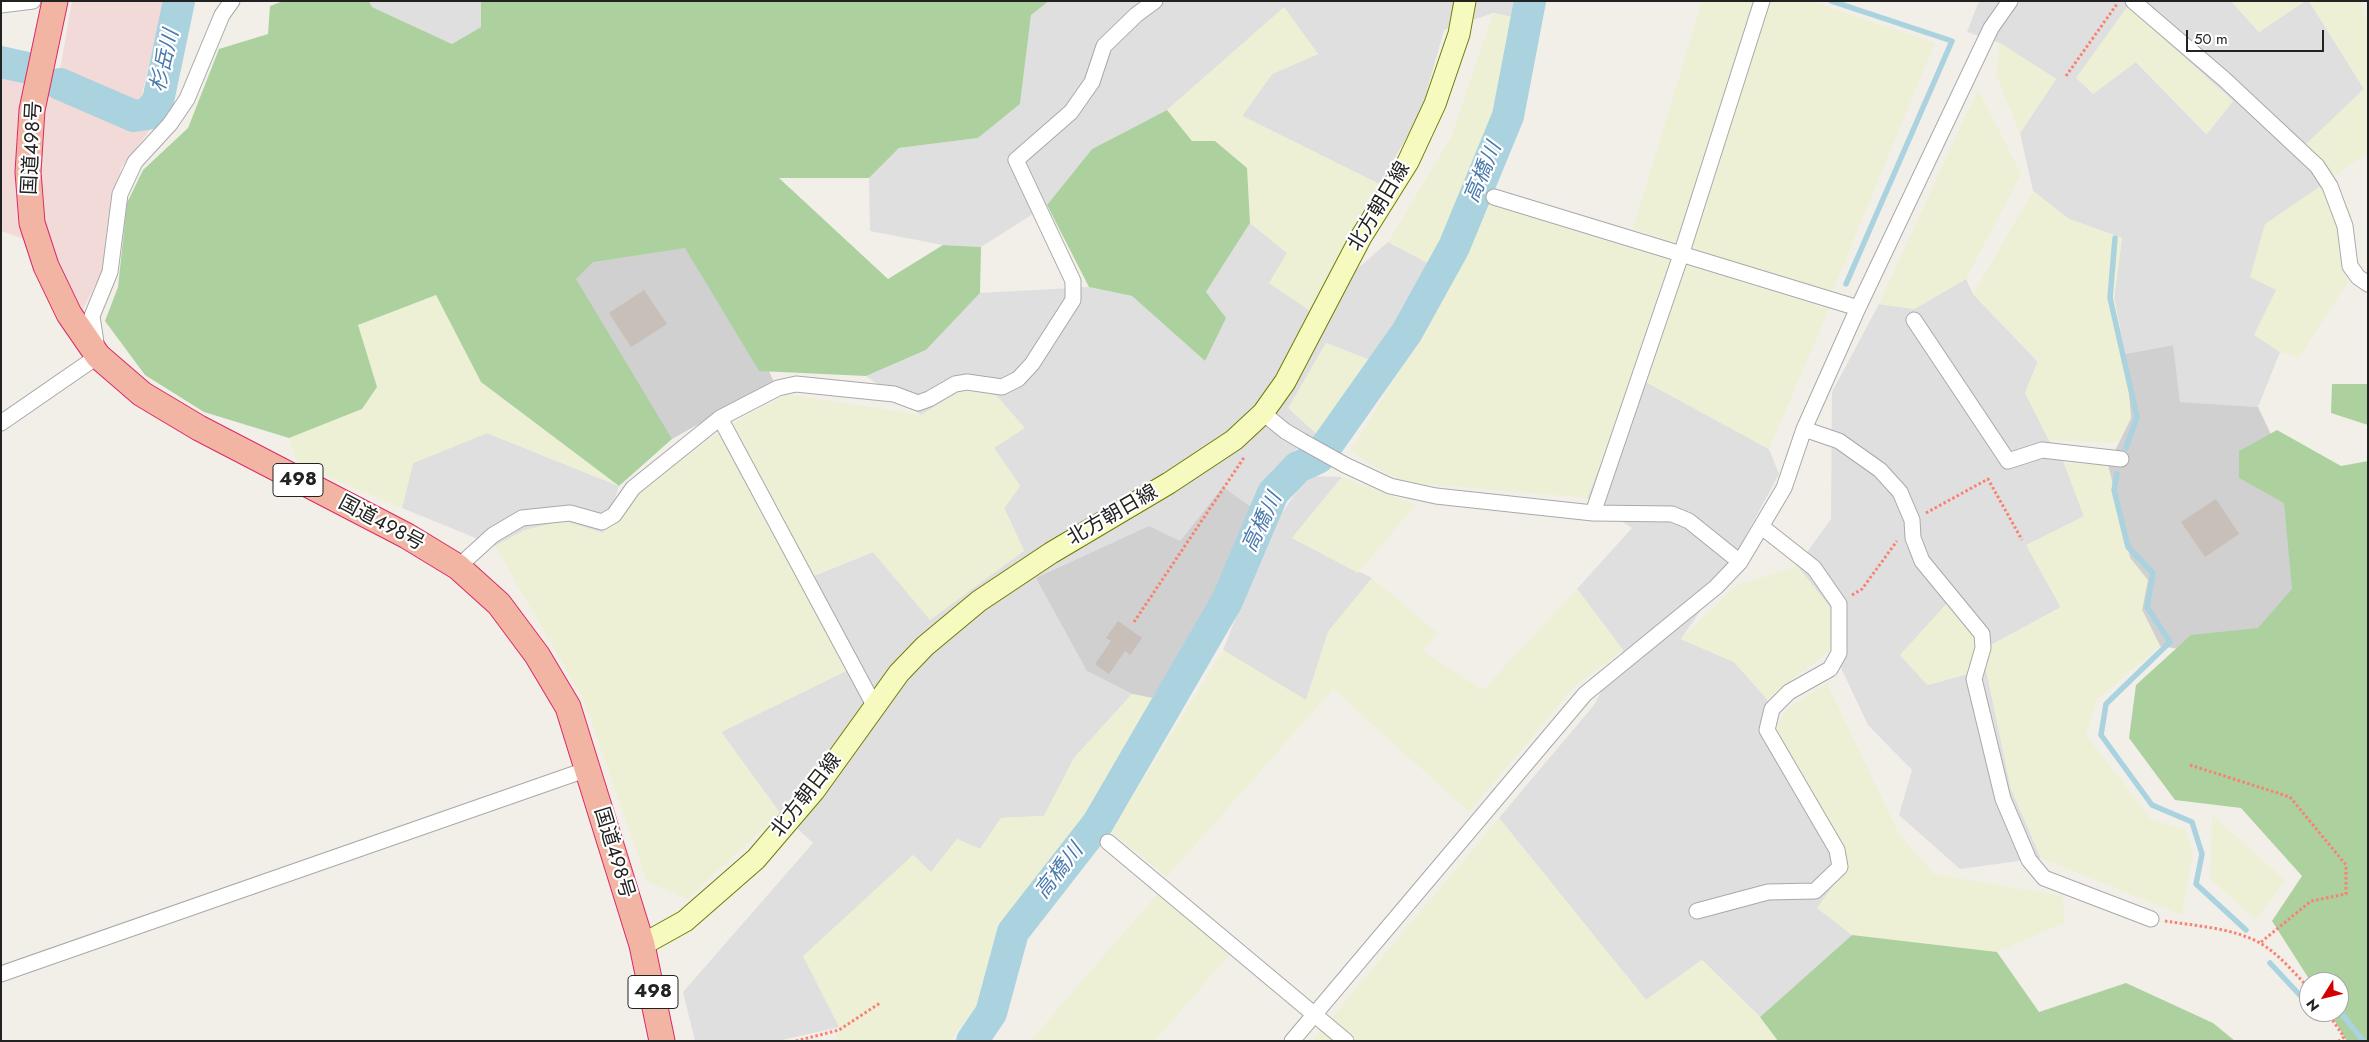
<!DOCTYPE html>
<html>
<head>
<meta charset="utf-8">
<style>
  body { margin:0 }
  #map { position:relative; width:2369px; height:1042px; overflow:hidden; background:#f2efe9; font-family:Jost,sans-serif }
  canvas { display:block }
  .frame { position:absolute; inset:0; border:2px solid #222; pointer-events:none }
  .north { position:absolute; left:2299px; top:972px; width:50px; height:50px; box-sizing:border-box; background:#fff; border:1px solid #a7a7a7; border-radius:50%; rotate:234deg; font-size:14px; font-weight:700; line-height:20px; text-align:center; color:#222 }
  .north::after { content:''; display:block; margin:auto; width:18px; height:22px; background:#d40000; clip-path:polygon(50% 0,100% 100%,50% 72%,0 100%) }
  .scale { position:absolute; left:2186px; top:30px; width:138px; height:22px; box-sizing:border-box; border:2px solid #222; border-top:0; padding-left:6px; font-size:15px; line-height:18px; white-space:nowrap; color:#222; -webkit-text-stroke:4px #fff; paint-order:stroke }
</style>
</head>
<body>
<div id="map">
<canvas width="2369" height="1042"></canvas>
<div class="frame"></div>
<div class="north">N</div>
<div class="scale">50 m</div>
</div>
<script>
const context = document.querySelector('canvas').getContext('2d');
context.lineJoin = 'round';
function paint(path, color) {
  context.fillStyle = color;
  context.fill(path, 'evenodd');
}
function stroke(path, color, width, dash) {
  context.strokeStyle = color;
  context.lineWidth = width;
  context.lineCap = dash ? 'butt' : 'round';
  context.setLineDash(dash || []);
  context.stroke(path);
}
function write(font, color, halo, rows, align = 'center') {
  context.font = font + ' Jost,"Noto Sans JP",sans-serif';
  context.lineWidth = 4.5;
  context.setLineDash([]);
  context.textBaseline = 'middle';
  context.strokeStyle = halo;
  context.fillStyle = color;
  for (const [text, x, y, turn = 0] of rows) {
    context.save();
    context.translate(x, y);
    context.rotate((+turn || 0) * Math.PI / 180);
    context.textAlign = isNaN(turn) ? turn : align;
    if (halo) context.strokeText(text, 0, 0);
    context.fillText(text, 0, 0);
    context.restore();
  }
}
const residential = new Path2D(`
  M369,1H481V27L452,44L372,7Z
  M1049,1H1522L1517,18L1493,13L1444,30L1420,115L1379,184L1242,116L1272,74L1318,54L1284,8L1167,110L1092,149L1047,205L981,247L943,245L870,231L869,178L899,148L978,138L1020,104L1031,15Z
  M1979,1H2231L2259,32L2305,1H2309L2364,89L2305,146L2334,177L2255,335L2280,352L2258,407L2180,402L2172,345L2125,354L2114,298L2122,238L2069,219L2033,191L2020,133L2056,79L2000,43L1967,32ZM2128,7L2233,101L2206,134L2136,62Z
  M1250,223L1287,253L1309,311L1388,242L1430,264L1372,361L1326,343L1289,408L1319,436L1292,452L1258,512L1223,488L1180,541L1087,671L1132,694L1074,758L1044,816L1001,818L980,849L957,839L931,873L913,855L840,1027L777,1041H695L683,992L813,843L780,813L721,732L848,670L799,582L873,552L1024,551L1004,508L1020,486L994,448L969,386L921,415L866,376L926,350L980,293L1089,287L1132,296L1205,361L1206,292Z
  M1966,279L1973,294L2038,362L2025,393L2049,440L2064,463L2084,516L2061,607L1991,645L1927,685L1986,669L2011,789L2041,858L1960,869L1899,815L1912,770L1868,725L1832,649L1833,611L1797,566L1831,519L1832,392L1879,304L1914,309Z
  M1635,376L1769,449L1779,474L1724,576L1681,639L1734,662L1767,699L1775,727L1849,863L1818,908L1852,935L1760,1017L1702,960L1646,1000L1499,818L1594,705L1623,650L1577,589L1632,528L1587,498Z
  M487,433L619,486L603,533L564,521L525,530L495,546L402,508L413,463Z
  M1307,476L1342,477L1292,538L1372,578L1328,632L1306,701L1223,650L1271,529Z`);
const commercial = new Path2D(`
  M72,1H164L140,103L60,70Z
  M1,75L32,83L150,130L121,168L104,268L81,313L26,240L1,231Z`);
const religious = new Path2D(`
  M700,225L774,382L672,439L649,445L544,276Z
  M2173,345L2180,402L2258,407L2344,588L2256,661L2160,646L2142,610L2147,580L2130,558L2108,465L2131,418L2125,354Z
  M1223,487L1258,512L1218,603L1152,698L1132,694L1087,671L1036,578L1149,526L1180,541Z`);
const farmland = new Path2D(`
  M1702,1H1811L1935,43L1831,295L1633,229Z
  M2231,1H2305L2259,32Z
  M2309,1H2361L2368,26V152L2334,177L2351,214L2357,268L2299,358L2280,352L2254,335L2276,290L2250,277L2265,224L2334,177L2304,146L2364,89Z
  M1284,7L1318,54L1272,74L1242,116L1379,184L1310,311L1269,283L1287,253L1250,223L1247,168L1215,141H1192L1167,110Z
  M2127,7L2233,101L2207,134L2136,62L2093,94L2076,78Z
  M1493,13L1517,18L1493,127L1430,264L1388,242L1451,137Z
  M2000,43L2056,79L2020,133L1996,75Z
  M1978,89L2021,174L1966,279L1914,309L1879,304Z
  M2033,191L2069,219L2122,238L2114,298L2125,354L2131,418L2117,443L2049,440L2025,393L2038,361L1973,294Z
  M1490,205L1829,309L1769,449L1635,376L1587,498L1401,482L1350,451L1437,310Z
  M436,295L481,382L619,486L487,433L413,463L402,508L297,464L289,438L362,409L357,325Z
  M1326,343L1372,361L1319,436L1288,408Z
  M969,386L997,396L1025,428L994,448L1020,486L1004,508L1024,551L930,620L873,552L813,575L733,423L787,394L921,415Z
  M719,432L848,670L721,732L780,813L687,899L647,881L584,701L495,546L525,530L564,521L603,533L641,490Z
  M2064,463L2108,465L2130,558L2148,580L2142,610L2160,646L2097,700L2086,735L2151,819L2186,830L2193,852L2182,915L2041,858L2011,789L1986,669L1927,685L1900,655L1948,602L1991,645L2061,608L2026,545L2084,516Z
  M1342,477L1416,505L1358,573L1292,538Z
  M1797,566L1833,611L1832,649L1767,699L1734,662L1681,639L1735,586Z
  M1372,578L1438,633L1423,651L1483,690L1577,589L1623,650L1574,687L1469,812L1333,689L1167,877L1111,832L1223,650L1306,700L1328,632Z
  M1827,683L1899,834L1934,874L2063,896L2064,923L1997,952L1852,935L1817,908L1849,863L1775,727L1787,709Z
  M1132,694L1152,698L1085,815L999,925L975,1010L949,1041H827L836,1038L839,1027L803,956L913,855L931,872L957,839L980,849L1001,818L1044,816L1074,758Z
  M2212,815L2285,880L2256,920L2210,879Z
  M1499,818L1646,1000L1702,960L1760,1017L1778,1041H1312Z
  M1159,892L1230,954L1155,1041H1030Z`);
const forest = new Path2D(`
  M283,1H369L372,7L452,44L481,27V1H1049L1031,15L1020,104L978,138L899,148L869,178H779L888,279L943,245L981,247L980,293L926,350L866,376L759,371L685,248L593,262L576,279L672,439L619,486L481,382L436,295L358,325L377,387L362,409L289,438L204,412L145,375L105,321L118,287L127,203L143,170L188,128L219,49L268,34L270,6Z
  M1167,110L1192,141H1215L1247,168L1250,223L1206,292L1226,318L1205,361L1132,296L1089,287L1047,205L1092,149Z
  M2332,384H2368V425L2331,413Z
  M2277,430L2341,466L2368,461V1041H2347L2329,1012H2339V982H2311L2272,921L2302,876L2241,808L2175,800L2129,738L2136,685L2191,635L2258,628L2292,589L2284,503L2239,478V451Z
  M1852,935L1997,952L2039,1012L2126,983L2213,1023L2235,1041H1778L1760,1017Z`);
const stream = new Path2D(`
  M1831,1L1952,41L1846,284
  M2115,238L2110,298L2137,417L2126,448
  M2117,474L2114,490L2128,547L2153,573L2147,607L2170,642L2106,704L2101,735L2152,805L2192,822L2202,854L2196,884L2246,930
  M2270,963L2309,1005
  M2339,1010L2363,1041`);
const river = new Path2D(`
  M1,62L28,68
  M60,84L134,116L148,114L158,101L179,1
  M972,1041L991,1013L1013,932L1098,823L1227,601L1273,493L1298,467L1318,458L1407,332L1454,247L1508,116L1530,1`);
const building = new Path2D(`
  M644,290L667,324L631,347L609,313Z
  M2216,499L2239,534L2205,557L2181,522Z
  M1118,621L1142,638L1130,655L1125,651L1109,674L1095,664L1111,641L1106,638Z`);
const path = new Path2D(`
  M2066,76L2117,4
  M1926,513L1988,479L2022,540
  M1852,595L1862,589L1897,541
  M1134,622L1245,456
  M2190,765L2290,797L2346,865V894L2311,901L2260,943
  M2165,921C2196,926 2233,928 2260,943C2279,954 2294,973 2309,988
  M2327,1012L2344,1037L2339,1041
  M796,1041L839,1030L880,1003`);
const minor = new Path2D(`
  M2133,1L2224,79L2317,166L2330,186L2345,226L2350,266L2358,277L2368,284
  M1,5L33,1
  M1494,197L1858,308
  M1914,320L2008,461L2042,450L2121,459
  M1263,413L1285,431L1302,441L1345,465L1390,486L1436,496L1593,513L1672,514L1689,521L1740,562
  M720,418L874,705
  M1,423L98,356L92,316L110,272L120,194L135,162L170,124L187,99L222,15L232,1
  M1804,429L1839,441L1880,470L1900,492L1912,520L1913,538L1922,561L1982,634L1983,648L1974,679L2003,799L2029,860L2044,878L2151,919
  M1593,513L1681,255L1762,1
  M458,567L493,535L522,518L570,513L602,522L614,515L633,488L720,418L778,388L796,384L894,394L918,403L929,399L955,384L967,382L1002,387L1018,379L1032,364L1073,300V281L1016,160L1071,112L1092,82L1104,46L1136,15L1155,1
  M1108,842L1346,1041
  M1697,911L1768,892L1815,891L1840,867L1837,850L1767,730L1772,709L1789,692L1830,669L1839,653V604L1814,568L1762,527
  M1,974L588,769
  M1292,1041L1585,694L1716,587L1740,562L1784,488L1804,429L1858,308L1991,28L2010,1`);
const secondary = new Path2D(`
  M642,945L685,921L756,859L814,791L899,673L925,646L979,601L1051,553L1169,483L1234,440L1263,413L1285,382L1361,237L1408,162L1435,104L1459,34L1465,1`);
const trunk = new Path2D(`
  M55,1L32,110L28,172L32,223L46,266L69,314L98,356L142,394L199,428L407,536L458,567L499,604L537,655L568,707L642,945L662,1041`);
const shields = [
  [298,480,50],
  [653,992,50]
];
const shieldNames = [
  ["498",298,480],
  ["498",653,992]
];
const streetNames = [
  ["国道498号",33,148,-87],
  ["北方朝日線",1380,207,-59],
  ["北方朝日線",1113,516,-30],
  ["国道498号",381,524,28],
  ["北方朝日線",807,796,-52],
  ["国道498号",613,853,73]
];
const waterNames = [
  ["杉岳川",166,61,-77],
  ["高橋川",1484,173,-67],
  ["高橋川",1263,523,-64],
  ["高橋川",1060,872,-52]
];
paint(residential, '#e0dfdf');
paint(commercial, '#f2dad9');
paint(religious, '#d0d0d0');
paint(farmland, '#eef0d5');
paint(forest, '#add19e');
stroke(stream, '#aad3df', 5.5);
stroke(river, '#aad3df', 32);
paint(building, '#c7bfb8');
stroke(minor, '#a9a9a9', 17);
stroke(secondary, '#707d05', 23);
stroke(trunk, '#dc2a67', 27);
stroke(path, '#fa8072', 3, [2.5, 2.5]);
stroke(minor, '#fff', 15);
stroke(secondary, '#f7fabf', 21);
stroke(trunk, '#f2b4a3', 25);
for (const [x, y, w] of shields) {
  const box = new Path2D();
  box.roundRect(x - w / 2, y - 16.5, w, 33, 4);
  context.fillStyle = '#fff';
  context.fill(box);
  stroke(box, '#222', 1);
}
write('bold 19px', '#222', null, shieldNames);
write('20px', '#222', '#fff', streetNames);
write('italic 21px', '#4a7aab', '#fff', waterNames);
</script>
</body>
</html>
